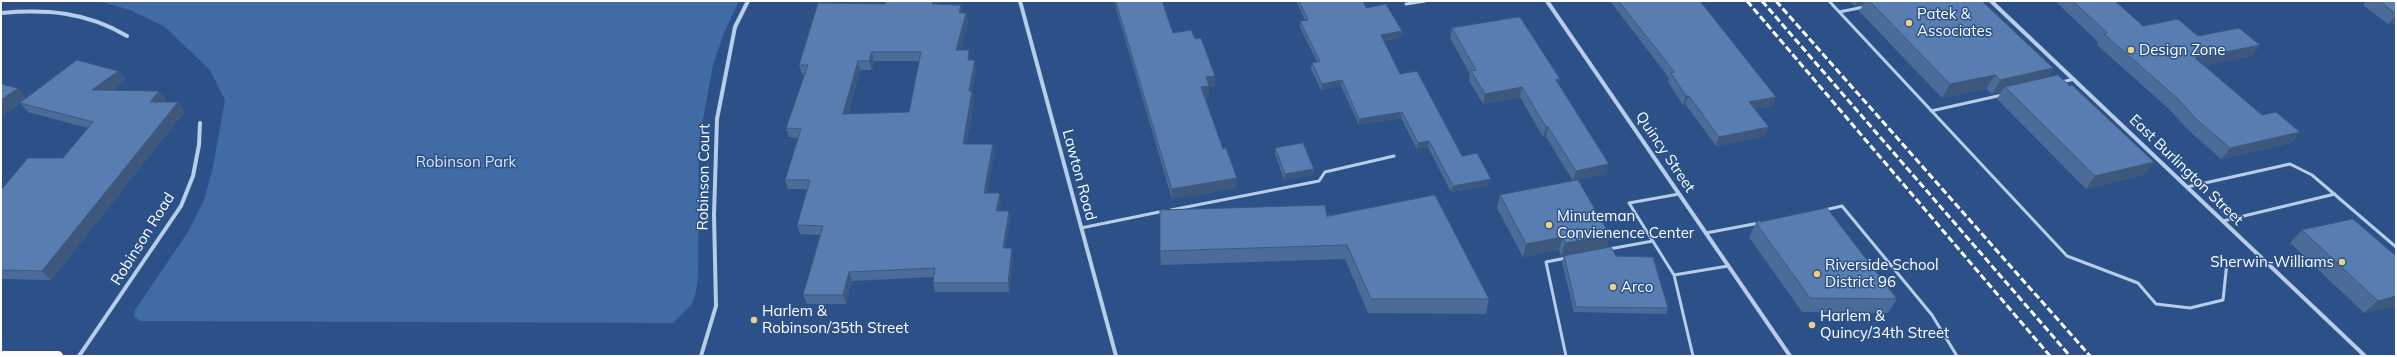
<!DOCTYPE html>
<html>
<head>
<meta charset="utf-8">
<style>
  body { margin:0 }
  #map { position:relative; width:2397px; height:357px; overflow:hidden; background:#2b5188; font-family:Mulish,sans-serif }
  canvas { display:block }
  .frame { position:absolute; inset:0; border:2px solid #fff; pointer-events:none }
</style>
</head>
<body>
<div id="map">
<canvas width="2397" height="357"></canvas>
<div class="frame"></div>
</div>
<script>
const context = document.querySelector('canvas').getContext('2d');
context.lineJoin = 'round';
function paint(path, color) {
  context.fillStyle = color;
  context.fill(path, 'evenodd');
}
function stroke(path, color, width, dash) {
  context.strokeStyle = color;
  context.lineWidth = width;
  context.lineCap = dash ? 'butt' : 'round';
  context.setLineDash(dash || []);
  context.stroke(path);
}
function write(font, color, halo, rows, align = 'center') {
  context.font = font + ' Mulish,sans-serif';
  context.lineWidth = 3;
  context.setLineDash([]);
  context.textBaseline = 'middle';
  context.strokeStyle = halo;
  context.fillStyle = color;
  for (const [text, x, y, turn = 0] of rows) {
    context.save();
    context.translate(x, y);
    context.rotate((+turn || 0) * Math.PI / 180);
    context.textAlign = isNaN(turn) ? turn : align;
    if (halo) context.strokeText(text, 0, 0);
    context.fillText(text, 0, 0);
    context.restore();
  }
}
const green = new Path2D(`
  M99,1H739L724,33L713,65L699,141L698,276L696,292L692,304L673,323L140,321L134,317L135,310L188,232L204,200L213,167L225,100L210,70L165,27L130,10Z`);
const lane = new Path2D(`
  M1829,1L2067,256L2138,283L2156,304L2190,308L2223,300L2227,262
  M1406,4L1425,1
  M1839,12L1864,7
  M2062,82L2074,79
  M1931,111L2002,95
  M2187,187L2290,164L2312,175L2396,247
  M1679,194L1629,203L1674,275L1693,356
  M1171,210L1319,181L1325,172L1394,156
  M1825,210L1842,206L1932,315L1957,356
  M2223,221L2335,194
  M1081,228L1164,211
  M1706,233L1759,223
  M1609,249L1653,241
  M1566,258L1546,262L1566,356
  M1674,275L1728,266`);
const street = new Path2D(`
  M1020,1L1116,356
  M1547,1L1790,356
  M1991,1L2365,356
  M1,13C47,9 87,12 127,36
  M79,356L181,206L193,176L199,145L200,123
  M701,356L716,306L714,215L717,119L735,27L748,1`);
const primary = new Path2D(`
  M1,356H58`);
const rail = new Path2D(`
  M1747,1L2050,356
  M1762,1L2070,356
  M1776,1L2090,356`);
const wall = new Path2D(`
  M939,1L938,4L962,13H966L968,23L960,50L971,59V60L976,69L972,92L974,100L966,144L994,153L987,193L1001,202L999,211H1009L1010,220L1005,248L1013,257L1009,292H935L933,283L934,277L852,281L846,304H807L803,295L820,235L800,234L797,225L808,189H788L785,180L798,138L789,137L786,128L805,75L802,74L799,65L885,4ZM874,61H919L909,112L848,114L860,70H872Z
  M1114,1H1162L1173,33L1215,86L1209,87V96L1205,97L1223,149L1237,178V188L1172,199Z
  M1296,1H1363L1366,8L1402,31L1401,37L1383,41L1400,74L1462,156L1489,185L1451,192L1428,147L1417,149L1401,118L1359,125L1341,86L1321,90L1311,69L1312,63L1317,62L1300,27V21L1305,20Z
  M1610,1H1700L1776,97L1772,106L1755,109L1765,136L1716,146L1685,104L1683,105L1668,82L1669,78Z
  M1850,1H1982L2053,68L2048,77L2070,86L2154,162L2144,175L2086,189L1997,99L2001,92L1992,94L1986,89L1942,98L1859,11L1863,5L1855,6Z
  M2055,1H2115L2143,26L2260,45L2252,56L2204,65L2262,115L2300,132L2291,143L2221,159L2187,129L2170,110L2097,45L2098,42Z
  M2366,1H2396V26L2393,24H2388L2363,5Z
  M1452,28L1559,84L1606,174L1573,181L1546,137H1543L1520,97L1483,104L1469,81L1470,74L1450,38Z
  M118,71L126,80L112,91H159L166,100L164,102H178L185,111L51,280L1,279V190L63,158L88,128L28,112L20,103L1,117V84L26,98Z
  M1275,148L1314,169L1313,175L1284,180L1275,154Z
  M1500,195L1610,235L1606,247L1561,256L1559,250L1523,257L1497,208Z
  M1327,216L1489,299L1486,314L1368,313L1345,259L1161,265L1160,251Z
  M1756,223L1897,299L1888,313L1802,312L1749,237Z
  M2302,230L2396,256V306L2364,313L2290,243Z
  M1564,256H1616L1668,308L1666,314L1574,312L1562,262Z`);
const shadedWall = new Path2D(`
  M933,1H939L934,13L932,4Z
  M1857,1H1864L1863,5L1855,6Z
  M961,5L963,14L959,13Z
  M966,13L968,23L957,59L956,50Z
  M2396,15V20L2393,24H2388Z
  M1402,31L1401,37L1380,41L1381,35Z
  M2260,45L2252,56L2187,69L2195,58Z
  M969,50L971,59L969,69L968,60Z
  M872,52L874,61L872,70L869,61Z
  M975,60L976,69L972,92L974,100L964,153L963,144L969,91Z
  M858,61L860,70L845,123L843,114Z
  M2053,68L2044,83L2005,87L2001,92L1992,94L2000,80Z
  M118,71L126,80L100,100L92,90Z
  M1995,75L1986,89L1942,98L1950,84Z
  M1215,76V86L1209,87V96L1201,97V87L1206,77Z
  M1560,79L1558,89L1556,80Z
  M1342,80L1341,86L1321,90L1322,84Z
  M1522,87L1520,97L1483,104L1485,94Z
  M18,88L26,98L1,117V100Z
  M159,91L166,100L157,111L150,102Z
  M1686,96H1689L1685,104L1683,105Z
  M1776,97L1772,106L1746,111L1749,102Z
  M178,102L185,111L51,280L42,271Z
  M1402,112L1401,118L1359,125V119Z
  M1546,127H1548L1546,137H1543Z
  M1769,127L1765,136L1716,146L1719,137Z
  M2300,132L2291,143L2221,159L2230,148Z
  M1429,141L1428,147L1417,149L1418,143Z
  M993,144L994,153L986,202L984,193Z
  M2154,162L2144,175L2086,189L2095,176Z
  M1609,164L1606,174L1573,181L1576,171Z
  M1314,169L1313,175L1284,180L1285,174Z
  M1237,178V188L1172,199V189Z
  M1491,179L1489,185L1451,192L1453,186Z
  M1000,193L1001,202L998,220L996,211Z
  M1009,211L1010,220L1004,257L1003,248Z
  M1610,235L1606,247L1561,256L1565,243Z
  M1563,237L1559,250L1523,257L1526,244Z
  M1012,248L1013,257L1009,292L1008,283Z
  M849,272L852,281L846,304L843,295Z
  M2396,296V306L2364,313L2378,301Z`);
const building = new Path2D(`
  M886,1H933L932,4L961,5L959,13H966L956,50H969L968,60H975L969,91H972L963,144H993L984,193H1000L996,211H1009L1003,248H1012L1008,283H933L935,268L849,272L843,295H803L823,226L797,225L810,180H785L801,129L786,128L808,65H799L818,3L885,4ZM872,52H921L909,112L843,114L858,61H869Z
  M1116,1H1162L1173,33L1191,30L1195,39L1201,38L1215,76L1206,77L1209,86L1201,87L1223,149L1226,148L1237,178L1172,189Z
  M1299,1H1363L1366,8L1386,4L1402,31L1381,35L1400,74L1417,71L1462,156L1477,153L1491,179L1453,186L1429,141L1418,143L1402,112L1359,119L1342,80L1322,84L1312,63L1320,61L1300,21L1308,20Z
  M1619,1H1700L1776,97L1749,102L1769,127L1719,137L1689,96H1686L1671,73L1674,72Z
  M1870,1H1982L2053,68L2000,80L1995,75L1950,84Z
  M2073,1H2115L2143,26L2178,19L2198,36L2239,28L2260,45L2195,58L2262,115L2276,112L2300,132L2230,148L2195,118L2178,99L2104,34L2107,33Z
  M2380,1H2396V14Z
  M1520,17L1560,79L1556,80L1609,164L1576,171L1548,127H1546L1522,87L1485,94L1471,71L1476,70L1452,28Z
  M77,60L118,71L92,90L159,91L150,102H178L42,271L1,270V190L28,158H63L93,122L20,103Z
  M2058,75L2070,86L2072,85L2154,162L2095,176L2005,87Z
  M1,84L18,88L1,100Z
  M1303,143L1314,169L1285,174L1275,148Z
  M1578,180L1610,235L1565,243L1563,237L1526,244L1500,195Z
  M1435,195L1489,299H1371L1347,245L1160,251V210L1325,205L1327,216Z
  M1827,208L1897,299L1810,298L1756,223Z
  M2353,219L2396,256V296L2378,301L2302,230Z
  M1611,247L1616,256L1653,257L1668,308L1576,307L1564,256Z`);
const markers = [
  [1909,23,4,"#eed180"],
  [2131,50,4,"#eed180"],
  [1549,225,4,"#eed180"],
  [2342,262,4,"#eed180"],
  [1817,274,4,"#eed180"],
  [1613,287,4,"#eed180"],
  [754,320,4,"#eed180"],
  [1812,325,4,"#eed180"]
];
const poiNames = [
  ["Patek &",1917,14],
  ["Associates",1917,31],
  ["Design Zone",2139,50],
  ["Minuteman",1557,216],
  ["Convienence Center",1557,233],
  ["Sherwin-Williams",2334,262,"right"],
  ["Riverside School",1825,265],
  ["District 96",1825,282],
  ["Arco",1621,287],
  ["Harlem &",762,311],
  ["Robinson/35th Street",762,328],
  ["Harlem &",1820,316],
  ["Quincy/34th Street",1820,333]
];
const streetNames = [
  ["Quincy Street",1665,152,56],
  ["East Burlington Street",2186,170,44],
  ["Lawton Road",1079,175,75],
  ["Robinson Court",704,177,-89],
  ["Robinson Road",143,239,-58]
];
const parkNames = [
  ["Robinson Park",466,162]
];
paint(green, '#406ba4');
stroke(lane, '#b8cde8', 3);
stroke(street, '#b8cde8', 4);
stroke(primary, '#fafbfe', 10);
stroke(rail, '#fff', 3, [7, 3]);
paint(wall, '#4b6c98');
paint(shadedWall, '#3d587c');
paint(building, '#577db1');
stroke(building, '#3d587c', 1);
for (const [x, y, r, color] of markers) {
  const dot = new Path2D();
  dot.arc(x, y, r, 0, 2 * Math.PI);
  context.fillStyle = color;
  context.fill(dot);
  stroke(dot, '#2b5188', 1.5);
}
write('15px', '#fff', '#2b5188', poiNames, 'left');
write('15px', '#fff', '#2b5188', streetNames);
write('15px', '#dbe7f7', '#2b5188', parkNames);
</script>
</body>
</html>
